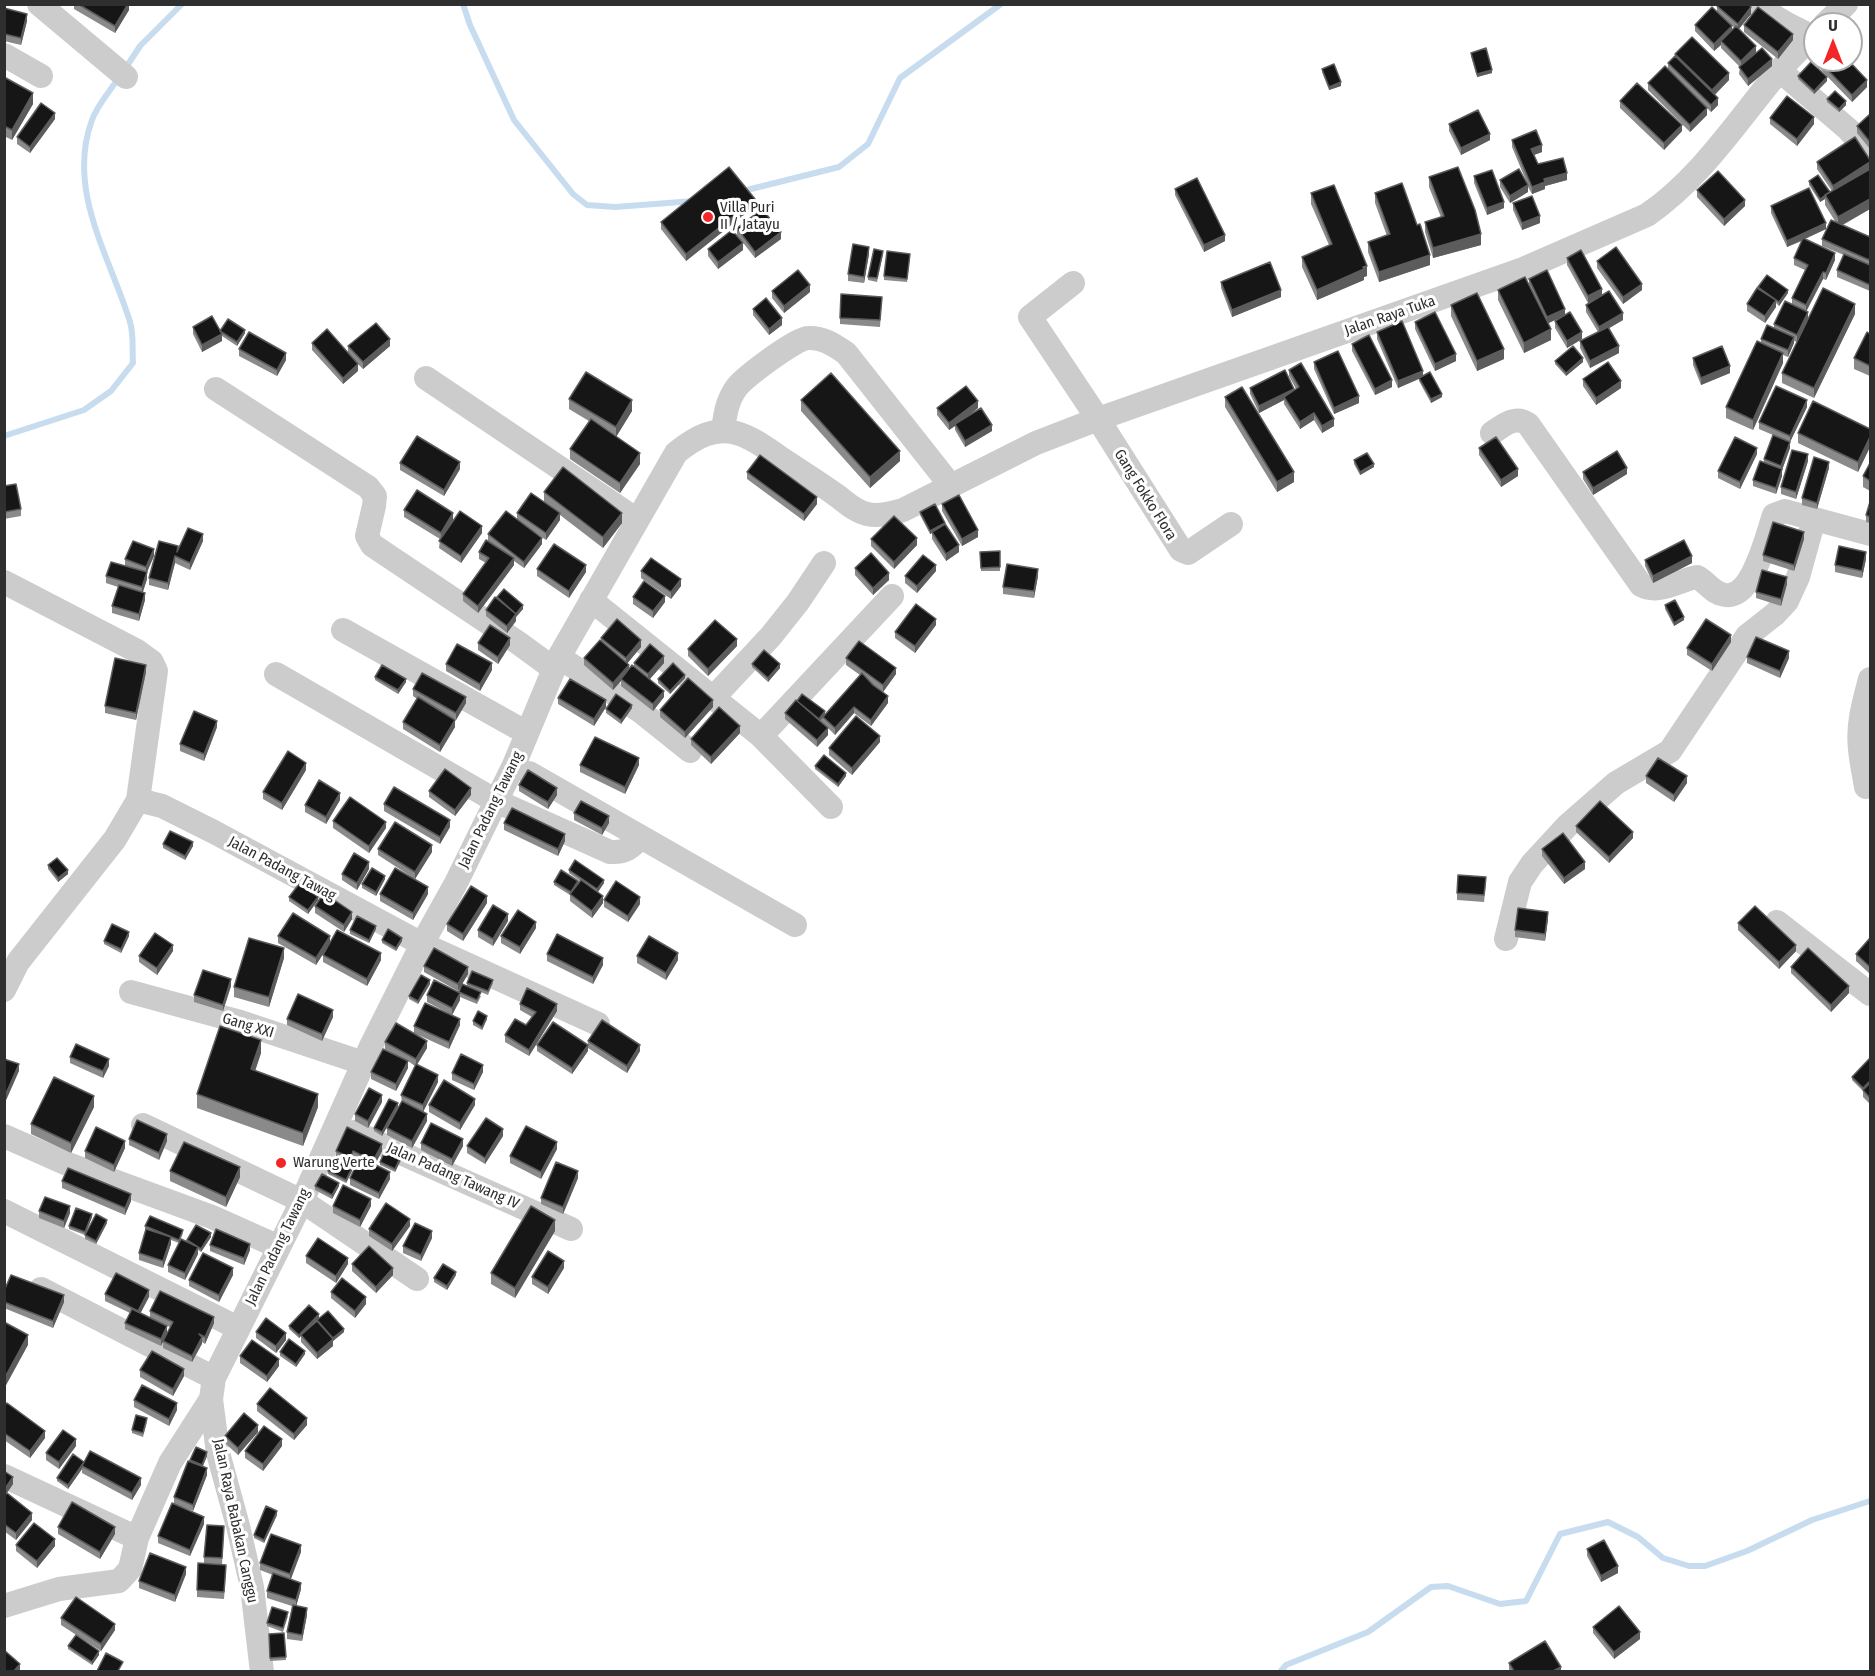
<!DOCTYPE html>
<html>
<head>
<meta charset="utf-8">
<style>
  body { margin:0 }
  #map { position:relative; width:1875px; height:1676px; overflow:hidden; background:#fff; font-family:"Fira Sans Condensed",sans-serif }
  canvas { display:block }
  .frame { position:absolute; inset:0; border:6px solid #2f2f2f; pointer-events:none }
  .north { position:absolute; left:1803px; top:12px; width:60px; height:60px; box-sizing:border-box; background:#fff; border:2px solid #acacac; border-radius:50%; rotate:0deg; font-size:16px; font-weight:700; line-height:24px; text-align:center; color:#2f2f2f }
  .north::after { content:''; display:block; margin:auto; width:21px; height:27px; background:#f22627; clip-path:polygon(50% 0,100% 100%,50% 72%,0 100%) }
</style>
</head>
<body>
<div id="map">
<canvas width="1875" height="1676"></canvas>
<div class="frame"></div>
<div class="north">U</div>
</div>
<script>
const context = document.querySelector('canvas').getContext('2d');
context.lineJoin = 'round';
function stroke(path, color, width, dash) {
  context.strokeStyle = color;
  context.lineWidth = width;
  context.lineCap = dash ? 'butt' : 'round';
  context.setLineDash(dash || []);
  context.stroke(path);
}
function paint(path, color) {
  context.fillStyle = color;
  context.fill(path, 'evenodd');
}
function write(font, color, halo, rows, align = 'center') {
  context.font = font + ' "Fira Sans Condensed",sans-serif';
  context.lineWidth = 6;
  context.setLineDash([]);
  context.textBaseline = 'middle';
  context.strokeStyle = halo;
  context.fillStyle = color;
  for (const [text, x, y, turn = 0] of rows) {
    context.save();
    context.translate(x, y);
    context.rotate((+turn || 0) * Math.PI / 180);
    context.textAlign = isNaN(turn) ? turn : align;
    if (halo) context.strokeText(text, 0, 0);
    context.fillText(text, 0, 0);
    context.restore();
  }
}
const stream = new Path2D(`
  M463,4L470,25L514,120L573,194L587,205L615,207L694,201
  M125,69L140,46L182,4
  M739,192L839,167L868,144L900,78L1001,4
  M4,436L84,410L111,391L133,363C132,350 134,334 130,322C110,257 66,190 92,120C97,105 111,90 119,77
  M1280,1672L1286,1665L1368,1632L1431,1587L1448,1586L1500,1604L1526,1601L1560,1534L1608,1522L1638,1537L1663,1558L1689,1566H1705L1747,1551L1812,1520L1870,1501`);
const minor = new Path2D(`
  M39,4L126,77
  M1754,4L1787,24L1813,37
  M1825,24L1846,4
  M4,55L41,76
  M1779,70L1849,130L1870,155
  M1073,283L1030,317L1098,419L1181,550L1188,553L1231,524
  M426,378L637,520
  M216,389L368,487L375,496L374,506L367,536L372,545L517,642L554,669
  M723,430C725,415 727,400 737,387C745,377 796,338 808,338C823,337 834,345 846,353L951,486
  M1492,433C1504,425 1515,415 1528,424L1641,585C1659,595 1679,580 1697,577C1707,582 1712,593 1725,595C1753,599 1767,535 1774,515L1785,511L1870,534
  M4,582L137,651L152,662L156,671L138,800L115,839L18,962L4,990
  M591,600L761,736L831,807
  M343,630L527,733
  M559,657L640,711L690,751
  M276,674L496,801L610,852C625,853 631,848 641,837
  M714,697L771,636L798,602L824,563
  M761,736L892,596
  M529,773L795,925
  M1866,787C1864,774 1861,762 1860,749C1857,725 1864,702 1870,679
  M138,800L162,806L214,832L422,944L598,1024
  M1777,922L1870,994
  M1506,939L1520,882L1532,864L1568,825L1616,783L1670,751L1747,636L1775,614L1787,601L1798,577L1814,519
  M131,992L237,1021L363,1063
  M143,1125L302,1201L417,1279
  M354,1132L571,1229
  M4,1136L65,1163L212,1217L279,1247
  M4,1211L238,1328
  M41,1289L214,1378
  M4,1476L137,1538
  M4,1606L59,1589L119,1581L130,1569L137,1538L170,1463L211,1399
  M262,1672L252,1587L238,1526L218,1453L211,1399L214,1378L302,1201L372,1044L422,944L456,883L514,765L559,657L676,453C720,417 741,430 782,459C800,471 818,482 836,495C846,502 854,511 867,514C879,517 892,513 903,510L1036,443L1098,419L1523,269L1647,215C1701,178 1738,120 1779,71C1790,58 1803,46 1815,34`);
const wall = new Path2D(`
  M74,4H129V10L115,33L74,9Z
  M1717,6L1751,14L1739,29L1756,53L1772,66L1748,86L1739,74L1740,67L1721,48V45L1714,51L1695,31V25L1717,12ZM1726,21L1734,27L1732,30Z
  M4,8L27,21L21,45L4,41Z
  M1744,25L1793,40L1778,59L1744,32Z
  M1471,53L1492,73L1477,77L1471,56Z
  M1675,54L1729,80L1715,95L1718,105L1711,112L1707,108V115L1690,132L1648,90V83L1668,69V63L1675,57Z
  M1821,63L1867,87L1852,102L1821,70Z
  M1322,69L1341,86L1329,90L1322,72Z
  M1798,76L1827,81L1814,94L1798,79Z
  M4,77L33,104L12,140L4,136Z
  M1827,99L1846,105L1839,112L1827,102Z
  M1620,101L1682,131L1664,150L1620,108Z
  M1870,114V149L1857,133V126Z
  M1770,118L1814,124L1797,146L1770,124Z
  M55,119L30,153L17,144V137Z
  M1449,124L1490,140L1461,155L1449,131Z
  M1512,140L1542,152L1534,155L1538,164L1567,180L1545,186V189L1532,194L1528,187V192L1510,203L1500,187V180L1527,183L1512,147Z
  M1817,162L1870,209L1843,225L1870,237V291L1837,277V270L1844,255L1822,246V239L1835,221L1825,205V199L1820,202L1809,185V181L1830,192L1832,191L1817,169Z
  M1474,176L1504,208L1487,215L1474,183Z
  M1429,177L1481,245L1433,258L1425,232V222L1441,217L1429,187Z
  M1175,189L1225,241L1204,252L1175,195Z
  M1697,190L1745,206L1724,226L1697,197Z
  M1311,193L1367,276L1364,277V280L1317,300L1302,267V257L1329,245L1311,204Z
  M1375,193L1430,265L1379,282L1368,252V242L1387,236L1375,203Z
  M1513,203L1540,223L1522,230L1513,210Z
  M755,206L686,261L661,229V222Z
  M1771,206L1826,229L1805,239L1835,260L1826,280L1823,279L1806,311L1808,318L1797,342L1794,341V343L1788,357L1783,355V363L1753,430L1726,418V407L1761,343V339L1774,328V324L1792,304V298L1805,270L1794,265V258L1802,241L1787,247L1771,213Z
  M737,228L781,239L755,258L737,235Z
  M708,249L743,250L718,269L708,256Z
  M869,254L864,283L848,281V274Z
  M883,254L877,282L868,280V277Z
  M910,254L907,282L884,280V276Z
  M1567,258L1602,289L1588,303L1567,265Z
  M1597,261L1642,290L1623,304L1597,268Z
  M1529,279L1565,315L1582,339L1567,348L1555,328V321L1562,317L1548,323L1551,340L1524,353L1498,300V290L1529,284Z
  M1221,282L1281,297L1232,317L1221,288Z
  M1758,287L1788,293L1779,306L1776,303V307L1765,323L1747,311V304L1758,289Z
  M772,291L810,292L784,313L772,298Z
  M882,297L880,327L840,324V318Z
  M1451,305L1504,359L1477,371L1451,316Z
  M1586,305L1623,320L1609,328L1619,353L1590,368L1580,348V341L1598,332L1586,312Z
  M753,309L782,325L769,335L753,315Z
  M1855,314L1814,398L1782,383V373Z
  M1415,322L1456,361L1435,371L1415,329Z
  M193,327L220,331L245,333L237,346L222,336V341L202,352L193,334Z
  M1377,332L1423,376L1442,397L1431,403L1419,381V379L1398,388L1377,339Z
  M1870,334V376L1854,369V358Z
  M312,343L348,353V346H390L363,369L358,364V371L343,384L312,350Z
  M1352,344L1392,387L1375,395L1352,351Z
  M239,349L286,360L277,376L239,356Z
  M1693,358L1730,373L1701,385L1693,365Z
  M1555,361L1583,362L1566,376L1555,364Z
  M1314,362L1359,403L1334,414L1314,369Z
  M1289,370L1334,426L1322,433L1314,420L1300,429L1284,404V400L1259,413L1250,394V388L1294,390L1296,389L1289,376Z
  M1583,379L1621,388L1596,405L1583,386Z
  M1225,397L1294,482L1277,492L1225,407Z
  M569,399L632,411L616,437L640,464L620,493L570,459V449L589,421L569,409Z
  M801,400L900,461L870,488L801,411Z
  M1807,407L1790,442V448L1782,470V476L1776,494L1753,486V480L1764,462V459L1773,435L1759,429V422Z
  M937,408H978L969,415L992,431L965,447L955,430V426L949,430L937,415Z
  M1870,429V447L1858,472L1798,443V433Z
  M1479,448L1518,476L1501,487L1479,455Z
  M1757,454L1740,489L1718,478V471Z
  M1354,460L1374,467L1360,475L1354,464Z
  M1808,461L1796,499L1781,494V487Z
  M400,463L460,469L444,496L400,470Z
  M1870,463V491L1863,487V476Z
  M1829,468L1817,509L1802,505V498Z
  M747,472L817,504L804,521L747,479Z
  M1583,472L1627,474L1593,495L1583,479Z
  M4,486L21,509V516L4,519Z
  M544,492L622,523L603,548L560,515V520L546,540L536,533L542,544L524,568L514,561V565L478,613L463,601V594L486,563L479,559V552L488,541V534L517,519V513L544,502Z
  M1870,502V523L1866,522V515Z
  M942,504L978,537L962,546L942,511Z
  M404,510L453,520L448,528L482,533L461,563L439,548L440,539L404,517Z
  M920,512L945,524L959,552L946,561L932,539V533L930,534L920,515Z
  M871,539L917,545L894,569L871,546Z
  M1804,539L1794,571L1763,561V555Z
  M203,541L190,570L175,563L168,590L149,585V578L178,550Z
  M1000,551V571H981L980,552Z
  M154,556L147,572V579L143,592L145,600L139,621L112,613V606L118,587L106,583V576L125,566V559Z
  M1866,559L1862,578L1835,572V565Z
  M1645,560L1692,563L1653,583L1645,566Z
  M855,568L889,580L873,595L855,575Z
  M537,569L586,572L569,598L537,576Z
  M641,571L681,586L671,599L641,578Z
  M936,571L917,593L905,583V576Z
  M1038,576L1034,598L1003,594V587Z
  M1787,584L1781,606L1756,598V592Z
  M497,597L523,609L516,617V621L507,633L486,616V610L497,598Z
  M633,597L665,602L653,618L633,604Z
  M1665,605L1684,620L1674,626L1665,609Z
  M936,625L915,653L895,638V632Z
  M601,638L641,647L627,663L629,668L634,667V663H664L650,679L664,697L653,711L621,686V681L613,690L584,665V658L601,641Z
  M1731,642L1712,671L1687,655V648Z
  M478,643L510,645L498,664L478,650Z
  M737,646L708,676L688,656V649Z
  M1747,657L1789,658L1780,678L1747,663Z
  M846,658L896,674L883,692L888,703L871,726L854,713L835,735L828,728V735L817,747L785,719V713L825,715L860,675L846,665Z
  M446,664L492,670L480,691L446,671Z
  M752,664L780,668L768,682L752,667Z
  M146,672L136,720L105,713V706Z
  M375,677L406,682L398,694L375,680Z
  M685,678L670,694L658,683V679Z
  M413,689L466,703L456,720L448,715L455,727L440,752L403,729V722L417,699L413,696Z
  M558,698L606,707L594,726L558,704Z
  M713,707L685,738L660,717V710Z
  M632,708L621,724L606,713V709Z
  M217,727L204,761L180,751V744Z
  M740,733L711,764L691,745V739Z
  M880,742L852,775L829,755V748Z
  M580,765H639L625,794L580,772Z
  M815,766L846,776L838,787L815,769Z
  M306,770L282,810L263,799V792Z
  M1646,776L1687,783L1674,802L1646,783Z
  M519,785L557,795L548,809L519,791Z
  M429,791L471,795L455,816L429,797Z
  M340,800L326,824L305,812V805Z
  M384,804L450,827L440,844L384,811Z
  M574,813L609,823L602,835L574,820Z
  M333,821L386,828L369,853L333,828Z
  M504,823L565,841L558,856L504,830Z
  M1576,826L1633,838L1609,863L1576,832Z
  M163,844L193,846L185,860L163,848Z
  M378,849L432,852L415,879L378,855Z
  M1542,849L1585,869L1564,884L1542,856Z
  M48,865L68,874L58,882L48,869Z
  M369,869L357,890L342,880V874Z
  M569,870L604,883L598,892L603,903L592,918L570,901V895L554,885V882L578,883L580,881L569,873Z
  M385,879L376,896L362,888V884Z
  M1486,884L1484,902L1457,900V893Z
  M380,894H428L413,920L380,901Z
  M289,897L318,900L308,914L289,901Z
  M604,900L640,904L628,922L604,907Z
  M487,903L463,941L447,931V924Z
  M315,906L352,919L344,932L315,913Z
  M1548,919L1545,941L1515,937V930Z
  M508,921L493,946L478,937V930Z
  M1738,923L1796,951L1779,969L1738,930Z
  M536,928L520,954L501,943V936Z
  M376,929L369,943L350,934V930Z
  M129,936L121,953L104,944V941Z
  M278,936L330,943L316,965L278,943Z
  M1870,938V974L1856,961V954Z
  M382,940L402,941L396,951L382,943Z
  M173,951L157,975L139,962V956Z
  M547,954L603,965L593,984L547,961Z
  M323,955L381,960L367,986L323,962Z
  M637,956L678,960L666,980L637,963Z
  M284,958L269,1007L234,997V987Z
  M424,966L468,974L458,991L424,972Z
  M1791,967L1849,993L1831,1012L1791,973Z
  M467,983H493L488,995L467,986Z
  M430,984L418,1004L409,999V996Z
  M231,986L223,1011L194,1002V995Z
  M459,992L481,996L477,1004L460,997V1000L452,1015L460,1025L449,1049L414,1033V1026L452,1015L427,1002V995Z
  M520,1004L557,1011L529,1056L505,1042V1035L526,1025L532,1017L520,1010Z
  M333,1017L322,1041L287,1025V1019Z
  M487,1019L482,1030L473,1025V1021Z
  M588,1041L640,1051L627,1073L588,1048V1051L572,1074L537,1051V1045L588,1044Z
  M385,1042L427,1048L417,1065L438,1082L423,1112L427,1121L412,1148L387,1135V1128L402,1102L401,1095L415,1066L408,1061V1068L396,1091L371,1079V1072L406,1060L385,1049Z
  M261,1053L255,1071L318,1107L303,1146L197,1108V1094Z
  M70,1057L109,1066L103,1078L70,1063Z
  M1870,1060V1104L1863,1097V1091L1852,1080V1077Z
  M483,1072L474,1090L452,1080V1073Z
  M382,1102L368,1128L355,1121V1114Z
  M429,1105H475L460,1130L429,1112Z
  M94,1107L71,1153L31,1134V1124Z
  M398,1107L382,1136L374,1131V1128Z
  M503,1136L485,1164L467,1153V1146Z
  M129,1139L167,1141L159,1160L129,1145Z
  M421,1143L463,1146L452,1166L421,1150Z
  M125,1148L114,1172L85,1158V1151Z
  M557,1149L541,1179L510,1163V1156Z
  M336,1151H382L375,1165L390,1179L379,1199L350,1185V1178L359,1161L353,1158L351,1164L336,1157Z
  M401,1160L395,1172L380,1165V1162Z
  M170,1171L240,1177L226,1207L170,1181Z
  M328,1171H352L346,1183L328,1174Z
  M578,1178L563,1214L541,1204V1198Z
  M62,1181L131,1201L125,1215L62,1188Z
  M315,1186H339L332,1199L315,1190Z
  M333,1206H371L360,1227L333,1213Z
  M39,1211L70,1213L64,1228L39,1218Z
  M92,1217L85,1234L107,1223L96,1244L85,1239V1235L69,1229V1226Z
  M145,1226L183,1233L179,1243L171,1240V1244L163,1268L139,1260V1253L146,1230L145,1229Z
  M410,1226L392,1251L369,1236V1229Z
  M555,1231L515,1298L491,1284V1273Z
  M211,1237L201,1252L198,1250V1254L185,1280L168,1272V1265L187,1242V1240Z
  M432,1238L421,1261L403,1253V1246Z
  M210,1245L250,1250L244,1265L210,1251Z
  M306,1256L348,1264L336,1283L306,1263Z
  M352,1264L393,1275L376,1293L352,1271Z
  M564,1268L548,1294L532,1284V1277Z
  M233,1275L219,1302L189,1286V1280Z
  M456,1275L447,1290L434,1282V1278Z
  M4,1291L64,1302L53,1328L4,1308Z
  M331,1292L366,1304L355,1318L331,1298Z
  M105,1294L149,1297L140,1313L167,1333L161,1346L125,1329V1323L130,1313L105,1301Z
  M150,1311L214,1323L205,1344L202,1342L192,1362L163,1348V1341L170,1327L150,1318Z
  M319,1318L309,1328L317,1322V1320L344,1332L333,1341V1346L317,1359L301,1342V1336L299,1338L289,1329V1326Z
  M256,1332L286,1340L276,1353L256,1338Z
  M280,1352L305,1354L296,1367L280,1356Z
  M240,1356L279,1366L267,1382L240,1363Z
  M140,1370L184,1376L173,1396L140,1377Z
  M134,1400L177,1410L169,1426L134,1407Z
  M257,1404L307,1425L294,1440L257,1411Z
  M4,1406L45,1438L30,1458L4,1440Z
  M147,1422L143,1437L132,1433V1430Z
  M258,1432L238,1455L225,1443V1436Z
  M76,1446L59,1469L46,1460V1453Z
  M282,1446L263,1471L245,1458V1451Z
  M207,1456L203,1466L207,1475L193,1511L174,1504V1497L190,1460Z
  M84,1462L141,1485L132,1500L82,1473V1469L68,1489L57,1481V1478Z
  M4,1471L13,1484L7,1493L32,1520L16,1540L4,1531Z
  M277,1515L264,1543L254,1538V1535Z
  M204,1524L190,1556L158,1543V1536Z
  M58,1527L115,1534L100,1559L58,1534Z
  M224,1533L222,1564L226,1571L224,1599L197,1597V1590L204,1563V1557Z
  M16,1545L55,1546L37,1568L16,1551Z
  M1587,1549L1618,1573L1601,1582L1587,1556Z
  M301,1552L291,1579L301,1589L296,1606L307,1615L302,1641L287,1639V1632L292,1606L267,1598V1591L273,1575L260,1570V1563Z
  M186,1574L175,1602L139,1588V1581Z
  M288,1616L283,1632L267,1626V1623Z
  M61,1618L115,1630L101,1651L61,1625Z
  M1593,1627L1640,1639L1614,1659L1593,1633Z
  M284,1633L286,1660L270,1661L269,1634Z
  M68,1646L99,1655L92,1665L68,1649Z
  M1509,1663L1561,1671H1510L1509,1670Z`);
const shadedWall = new Path2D(`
  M128,4H129V10L115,33V26Z
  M1751,7V14L1738,30V24Z
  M27,14V21L21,45V38Z
  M1732,26V33L1721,41V45L1714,51V44Z
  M1793,34V40L1778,59V52Z
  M1756,46V53L1741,68V61Z
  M1772,59V66L1748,86V79Z
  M1492,70V73L1477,77V74Z
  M1729,73V80L1712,97V90Z
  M1827,77V81L1814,94V91Z
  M1867,80V87L1852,102V95Z
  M1341,82V86L1329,90V87Z
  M33,93V104L12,140V130Z
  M1718,98V105L1711,112V105Z
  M1846,101V105L1839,112V109Z
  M1707,108V115L1690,132V125Z
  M55,113V119L30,153V147Z
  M1814,117V124L1797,146V139Z
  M1682,125V131L1664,150V143Z
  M1490,134V140L1461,155V148Z
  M1542,145V152L1531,156V149Z
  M1870,162V169L1833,193V186Z
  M1567,173V180L1545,186V189L1532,194V187L1544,179Z
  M1528,185V192L1510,203V196Z
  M1825,196V199L1820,202V199Z
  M755,199V206L686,261V254Z
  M1870,199V209L1838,227V217Z
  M1745,200V206L1724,226V219Z
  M1504,202V208L1487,215V208Z
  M1540,216V223L1522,230V223Z
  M1826,223V229L1787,247V241Z
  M781,232V239L755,258V252Z
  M1481,234V245L1433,258V248Z
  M1225,235V241L1204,252V245Z
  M743,243V250L718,269V262Z
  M869,247V254L864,283V277Z
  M1835,253V260L1826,280V273Z
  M1430,255V265L1379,282V272Z
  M1367,266V276L1364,277V280L1317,300V290Z
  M1823,272V279L1806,312V305Z
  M1642,284V290L1623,304V297Z
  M810,285V292L784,313V306Z
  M1602,289V295L1588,303V296Z
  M1281,290V297L1232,317V310Z
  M1788,290V293L1779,306V302Z
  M1776,300V307L1765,323V316Z
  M1855,304V314L1814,398V388Z
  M1565,309V315L1547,324V317Z
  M1808,312V318L1797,342V335Z
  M1623,313V320L1599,334V327Z
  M782,318V325L769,335V329Z
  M1551,329V340L1524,353V343Z
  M245,330V333L237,346V342Z
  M1582,332V339L1567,348V341Z
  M222,334V341L202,352V345Z
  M1794,337V343L1788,357V350Z
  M390,339V346L363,369V362Z
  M1619,346V353L1590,368V361Z
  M1504,349V359L1477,371V361Z
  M286,353V360L277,376V370Z
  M1783,353V363L1753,430V420Z
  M1456,354V361L1435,371V364Z
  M1583,358V362L1566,376V373Z
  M358,364V371L343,384V378Z
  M1730,366V373L1701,385V378Z
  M1423,371V377L1398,388V381Z
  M1392,380V387L1375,395V389Z
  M1621,381V388L1596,405V398Z
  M1294,389V395L1284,397V400L1259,413V406Z
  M1442,394V397L1431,403V399Z
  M1359,396V403L1334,414V408Z
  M632,400V411L616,437V427Z
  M1807,400V407L1790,442V448L1782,470V476L1776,494V488L1781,472V466L1790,442V436Z
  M978,401V408L956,425L955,424V426L949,430V423Z
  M1314,413V420L1300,429V422Z
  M1334,419V426L1322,433V426Z
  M992,425V431L965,447V441Z
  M1870,437V447L1858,472V462Z
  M1757,448V454L1740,489V482Z
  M900,451V461L870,488V477Z
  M640,453V464L620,493V483Z
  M1808,454V461L1796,499V492Z
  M460,462V469L444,496V490Z
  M1829,462V468L1817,509V503Z
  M1374,464V467L1360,475V472Z
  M1627,468V474L1593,495V488Z
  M1518,469V476L1501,487V480Z
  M1294,472V482L1277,492V482Z
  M817,497V504L804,521V514Z
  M453,513V520L441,540V533Z
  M560,513V520L546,540V533Z
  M622,513V523L603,548V537Z
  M945,523V526L930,534V531Z
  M482,526V533L461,563V556Z
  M978,530V537L962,546V539Z
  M1804,532V539L1794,571V565Z
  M203,534V541L190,570V563Z
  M542,538V544L524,568V562Z
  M917,538V545L894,569V562Z
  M959,545V552L946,561V554Z
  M154,549V556L147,572V579L142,594V587L146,574V567Z
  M1866,552V559L1862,578V571Z
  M175,556V563L168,590V583Z
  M1692,556V563L1653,583V576Z
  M514,558V565L478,613V606Z
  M586,565V572L569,598V591Z
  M936,565V571L917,593V586Z
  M1038,569V576L1034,598V591Z
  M889,573V580L873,595V588Z
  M1787,577V584L1781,606V599Z
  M681,579V586L671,599V592Z
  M145,593V600L139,621V614Z
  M665,596V602L653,618V611Z
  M523,605V609L516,617V621L507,633V626Z
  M1684,617V620L1674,626V623Z
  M936,619V625L915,653V646Z
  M1731,635V642L1712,671V664Z
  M510,638V645L498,664V657Z
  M737,639V646L708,676V669Z
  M641,640V647L626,665V658Z
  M1789,651V658L1780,678V671Z
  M664,656V663L648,681V674Z
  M492,663V670L480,691V684Z
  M780,664V668L768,682V678Z
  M146,665V672L136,720V713Z
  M629,665V671L621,679V681L613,690V683Z
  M896,668V674L883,692V685Z
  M685,675V678L670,694V691Z
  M406,679V682L398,694V690Z
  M664,691V697L653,711V704Z
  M888,696V703L871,726V720Z
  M466,697V703L456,720V713Z
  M606,700V707L594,726V719Z
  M713,700V707L685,738V732Z
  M632,705V708L621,724V720Z
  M854,707V713L835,735V728Z
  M825,711V715L819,722V719Z
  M455,720V727L440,752V745Z
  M217,721V727L204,761V754Z
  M740,726V733L711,764V757Z
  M828,728V735L817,747V740Z
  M880,736V742L852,775V768Z
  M639,758V765L625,794V787Z
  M306,763V770L282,810V803Z
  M846,773V776L838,787V784Z
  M1687,776V783L1674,802V795Z
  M471,788V795L455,816V810Z
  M557,788V795L548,809V802Z
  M340,793V800L326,824V817Z
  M609,816V823L602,835V828Z
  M450,820V827L440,844V837Z
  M386,822V828L369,853V846Z
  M1633,832V838L1609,863V857Z
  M565,834V841L558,856V849Z
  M193,842V846L185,860V856Z
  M432,845V852L415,879V872Z
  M369,862V869L357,890V883Z
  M1585,862V869L1564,884V878Z
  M68,870V874L58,882V878Z
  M385,876V879L376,896V892Z
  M604,880V883L597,893V889Z
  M428,887V894L413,920V913Z
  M487,896V903L463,941V934Z
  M603,896V903L592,918V911Z
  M318,897V900L308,914V910Z
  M640,897V904L628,922V916Z
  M352,912V919L344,932V925Z
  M1548,912V919L1545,941V934Z
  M508,914V921L493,946V939Z
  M536,922V928L520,954V947Z
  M376,926V929L369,943V940Z
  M129,932V936L121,953V949Z
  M330,936V943L316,965V958Z
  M402,938V941L396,951V948Z
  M173,945V951L157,975V968Z
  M1796,945V951L1779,969V962Z
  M284,948V958L269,1007V997Z
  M381,953V960L367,986V979Z
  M678,953V960L666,980V973Z
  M603,958V965L593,984V977Z
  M468,967V974L458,991V984Z
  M231,979V986L223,1011V1005Z
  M430,980V984L418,1004V1001Z
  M1849,986V993L1831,1012V1005Z
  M460,993V1000L452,1015V1008Z
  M557,1004V1011L529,1056V1050Z
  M333,1010V1017L322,1041V1034Z
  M487,1016V1019L482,1030V1027Z
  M460,1019V1025L449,1049V1042Z
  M261,1040V1053L251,1083V1069Z
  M427,1041V1048L416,1066V1059Z
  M588,1045V1051L572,1074V1068Z
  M640,1045V1051L627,1073V1066Z
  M109,1059V1066L103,1078V1071Z
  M408,1061V1068L396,1091V1084Z
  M19,1064V1071L4,1105V1098Z
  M483,1065V1072L474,1090V1084Z
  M438,1075V1082L423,1112V1105Z
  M318,1094V1107L303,1146V1133Z
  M382,1095V1102L368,1128V1121Z
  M94,1096V1107L71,1153V1143Z
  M475,1099V1105L460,1130V1123Z
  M398,1103V1107L382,1136V1132Z
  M427,1114V1121L412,1148V1141Z
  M503,1129V1136L485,1164V1158Z
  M167,1134V1141L159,1160V1153Z
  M463,1139V1146L452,1166V1159Z
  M125,1141V1148L114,1172V1165Z
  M557,1142V1149L541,1179V1172Z
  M382,1144V1151L373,1168V1161Z
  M353,1151V1158L351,1164V1158Z
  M401,1156V1160L395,1172V1169Z
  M240,1167V1177L226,1207V1197Z
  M352,1168V1171L346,1183V1180Z
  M578,1171V1178L563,1214V1207Z
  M390,1172V1179L379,1199V1193Z
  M339,1183V1186L332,1199V1195Z
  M131,1194V1201L125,1215V1208Z
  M371,1199V1206L360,1227V1220Z
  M70,1206V1213L64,1228V1221Z
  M92,1214V1217L85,1235V1232Z
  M410,1219V1226L392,1251V1244Z
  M107,1220V1223L96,1244V1241Z
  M555,1220V1231L515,1298V1288Z
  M432,1231V1238L421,1261V1255Z
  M211,1233V1237L201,1252V1249Z
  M171,1237V1244L163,1268V1261Z
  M250,1244V1250L244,1265V1258Z
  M198,1247V1254L185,1280V1273Z
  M348,1258V1264L336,1283V1276Z
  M564,1261V1268L548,1294V1287Z
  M233,1268V1275L219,1302V1295Z
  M393,1268V1275L376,1293V1287Z
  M456,1272V1275L447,1290V1286Z
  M149,1290V1297L138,1318V1311Z
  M64,1295V1302L53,1328V1321Z
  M366,1297V1304L355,1318V1311Z
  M319,1314V1318L299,1338V1335Z
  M214,1317V1323L205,1344V1337Z
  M167,1326V1333L161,1346V1339Z
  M344,1329V1332L333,1341V1346L317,1359V1353Z
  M286,1333V1340L276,1353V1346Z
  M28,1335V1345L4,1389V1379Z
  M202,1337V1344L192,1362V1356Z
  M305,1351V1354L296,1367V1364Z
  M279,1359V1366L267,1382V1376Z
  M184,1369V1376L173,1396V1389Z
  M177,1403V1410L169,1426V1419Z
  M307,1418V1425L294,1440V1434Z
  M258,1425V1432L238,1455V1448Z
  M45,1431V1438L30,1458V1451Z
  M76,1439V1446L59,1469V1462Z
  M282,1439V1446L263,1471V1464Z
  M207,1452V1456L202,1468V1465Z
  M84,1462L82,1469L68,1489V1485Z
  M207,1468V1475L193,1511V1505Z
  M13,1477V1484L4,1497V1490Z
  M141,1478V1485L132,1500V1493Z
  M277,1511V1515L264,1543V1540Z
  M32,1513V1520L16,1540V1533Z
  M204,1517V1524L190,1556V1550Z
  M115,1527V1534L100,1559V1552Z
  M55,1539V1546L37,1568V1561Z
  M301,1545V1552L290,1581V1574Z
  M1618,1566V1573L1601,1582V1576Z
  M186,1567V1574L175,1602V1595Z
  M301,1583V1589L296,1607V1600Z
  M307,1608V1615L302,1641V1635Z
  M115,1624V1630L101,1651V1644Z
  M1640,1632V1639L1614,1659V1652Z
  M99,1651V1655L92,1665V1662Z
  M20,1664V1671H14Z
  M1561,1667V1671H1553Z`);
const building = new Path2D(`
  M78,4H128L115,26Z
  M1718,4H1748L1751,7L1738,24L1717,6Z
  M1712,7L1732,26L1714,44L1695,25Z
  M1758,7L1793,34L1778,52L1744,25Z
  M4,8L27,14L21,38L4,34Z
  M1736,26L1756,46L1741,61L1721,41Z
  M1692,37L1729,73L1712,90L1675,54Z
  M1486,48L1492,70L1477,74L1471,53Z
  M1762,48L1772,59L1748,79L1739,67Z
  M1675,56L1718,98L1711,105L1668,63Z
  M1824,60H1848L1867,80L1852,95L1821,63Z
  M1811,62L1827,77L1814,91L1798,76Z
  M1334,64L1341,82L1329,87L1322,69Z
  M1665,66L1707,108L1690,125L1648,83Z
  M4,77L33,93L12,130L4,126Z
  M1637,83L1682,125L1664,143L1620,101Z
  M1835,91L1846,101L1839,109L1827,99Z
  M1787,96L1814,117L1797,139L1770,118Z
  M41,103L55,113L30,147L17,137Z
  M1478,110L1490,134L1461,148L1449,124Z
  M1870,114V142L1857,126Z
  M1536,130L1542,145L1531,149L1538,164L1563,158L1567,173L1544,179L1545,182L1532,187L1512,140Z
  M1855,137L1870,160V162L1833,186L1817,162Z
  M729,167L755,199L686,254L661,222Z
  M1458,167L1475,210L1481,234L1433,248L1425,222L1444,216L1429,177Z
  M1519,169L1528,185L1510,196L1500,180Z
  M1870,169V199L1838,217L1825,195Z
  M1492,170L1504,202L1487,208L1474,176Z
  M1718,171L1745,200L1724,219L1697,190Z
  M1818,175L1830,192L1820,199L1809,181Z
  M1197,178L1225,235L1204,245L1175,189Z
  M1402,183L1417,225L1420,224L1430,255L1379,272L1368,242L1390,234L1375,193Z
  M1334,185L1367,266L1363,267L1364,269L1317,290L1302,257L1332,244L1311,193Z
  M1809,188L1826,223L1787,241L1771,206Z
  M1532,196L1540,216L1522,223L1513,203Z
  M762,209L781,232L755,252L737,228Z
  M1831,220L1870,237V257L1869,260L1822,239Z
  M732,230L743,243L718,262L708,249Z
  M1803,238L1835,253L1826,273L1823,272L1806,305L1792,298L1808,265L1794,258Z
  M853,244L869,247L864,277L848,274Z
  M1616,247L1642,284L1623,297L1597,261Z
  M874,249L883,251L877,278L868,277Z
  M1581,250L1602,289L1588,296L1567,258Z
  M887,251L910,254L907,279L884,276Z
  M1844,254L1870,265V285L1837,270Z
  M1270,262L1281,290L1232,310L1221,282Z
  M798,270L810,285L784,306L772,291Z
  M1547,270L1565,309L1547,317L1529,279Z
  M1767,275L1788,290L1779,302L1758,287Z
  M1525,277L1551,329L1524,343L1498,290Z
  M1757,288L1776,300L1765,316L1747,304Z
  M1823,288L1855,304L1814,388L1782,373Z
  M1609,291L1623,313L1599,327L1586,305Z
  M1477,293L1504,349L1477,361L1451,305Z
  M841,294L882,297L880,320L840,318Z
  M766,298L782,318L769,329L753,309Z
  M1785,301L1808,312L1797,335L1774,324Z
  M1435,312L1456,354L1435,364L1415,322Z
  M1570,312L1582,332L1567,341L1555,321Z
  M212,316L222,334L202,345L193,327Z
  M228,319L245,330L237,342L220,331Z
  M1402,321L1423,371L1398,381L1377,332Z
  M376,323L390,339L363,362L348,346Z
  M1767,325L1794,337L1788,350L1761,339Z
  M1608,327L1619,346L1590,361L1580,341Z
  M327,329L358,364L343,378L312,343Z
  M249,332L286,353L277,370L239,349Z
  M1867,332L1870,334V366L1854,358Z
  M1369,335L1392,380L1375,389L1352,344Z
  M1757,341L1783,353L1753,420L1726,407Z
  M1573,346L1583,358L1566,373L1555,361Z
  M1722,346L1730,366L1701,378L1693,358Z
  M1338,351L1359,396L1334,408L1314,362Z
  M1608,362L1621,381L1596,398L1583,379Z
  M1301,363L1334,419L1322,426L1314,413L1300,422L1284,397L1299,387L1289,370Z
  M1285,370L1294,389L1259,406L1250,388Z
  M586,372L632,400L616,427L569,399Z
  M1430,372L1442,394L1431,399L1419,378Z
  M831,373L900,451L870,477L801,400Z
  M966,386L978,401L949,423L937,408Z
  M1776,386L1807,400L1790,436L1759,422Z
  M1242,387L1294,472L1277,482L1225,397Z
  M1813,401L1870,429V437L1858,462L1798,433Z
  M981,408L992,425L965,441L955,424Z
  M591,419L640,453L620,483L570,449Z
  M1773,435L1790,442L1781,466L1764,459Z
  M417,436L460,462L444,490L400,463Z
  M1496,437L1518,469L1501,480L1479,448Z
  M1735,437L1757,448L1740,482L1718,471Z
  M1792,450L1808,454L1796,492L1781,487Z
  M1617,451L1627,468L1593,488L1583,472Z
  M1367,453L1374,464L1360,472L1354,460Z
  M760,455L817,497L804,514L747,472Z
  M1814,457L1829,462L1817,503L1802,498Z
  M1760,461L1782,469L1776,488L1753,480Z
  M1870,463V481L1863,476Z
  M563,467L622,513L603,537L544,492Z
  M16,484L21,509L4,512V486Z
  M417,490L453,513L441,533L404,510Z
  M531,493L560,513L546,533L517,513Z
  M959,495L978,530L962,539L942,504Z
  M1870,502V517L1866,515Z
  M935,504L945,523L930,531L920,512Z
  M460,511L482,526L461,556L439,541Z
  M506,511L542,538L524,562L488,534Z
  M894,516L917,538L894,562L871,539Z
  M1773,522L1804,532L1794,565L1763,555Z
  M945,524L959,545L946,554L932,532Z
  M188,528L203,534L190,563L175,556L168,583L149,578L159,541L178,546L177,552Z
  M486,540L514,558L478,606L463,594L489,558L479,552Z
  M1684,540L1692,556L1653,576L1645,560Z
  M133,541L154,549L146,567L125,559Z
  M554,544L586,565L569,591L537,569Z
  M1839,546L1866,552L1862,571L1835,565Z
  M1000,551V567L981,568L980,552Z
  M871,553L889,573L873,588L855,568Z
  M923,555L936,565L917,586L905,576Z
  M651,558L681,579L671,592L641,571Z
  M111,562L147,572L142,587L106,576Z
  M1007,564L1038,569L1034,591L1003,587Z
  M1762,570L1787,577L1781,599L1756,592Z
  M644,581L665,596L653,611L633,597Z
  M119,585L145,593L139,614L112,606Z
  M504,589L523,605L516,614L497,597Z
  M495,597L516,614L507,626L486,610Z
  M1675,600L1684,617L1674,623L1665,605Z
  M916,604L936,619L915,646L895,632Z
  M617,619L641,640L626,658L601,638Z
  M1706,619L1731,635L1712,664L1687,648Z
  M715,620L737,639L708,669L688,649Z
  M490,625L510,638L498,657L478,643Z
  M1756,637L1789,651L1780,671L1747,657Z
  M600,640L629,665L613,683L584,658Z
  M859,641L896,668L883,685L846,658Z
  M457,644L492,663L480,684L446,664Z
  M650,644L664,656L648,674L634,663Z
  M764,650L780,664L768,678L752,664Z
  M115,658L146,665L136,713L105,706Z
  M673,663L685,675L670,691L658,679Z
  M382,665L406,679L398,690L375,677Z
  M632,665L664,691L653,704L621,679Z
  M422,673L466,697L456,713L413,689Z
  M862,673L873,685L888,696L871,720L854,707L835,728L823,717Z
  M688,678L713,700L685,732L660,710Z
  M570,679L606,700L594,719L558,698Z
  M616,694L632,705L621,720L606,709Z
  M802,694L825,711L819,719L797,701Z
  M418,697L455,720L440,745L403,722Z
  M796,700L828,728L817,740L785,713Z
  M719,707L740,726L711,757L691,739Z
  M194,711L217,721L204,754L180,744Z
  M856,716L880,736L852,768L829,748Z
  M595,737L639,758L625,787L580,765Z
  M288,751L306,763L282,803L263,792Z
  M824,755L846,773L838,784L815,766Z
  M1658,758L1687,776L1674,795L1646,776Z
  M445,769L471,788L455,810L429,791Z
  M528,770L557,788L548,802L519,785Z
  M319,780L340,793L326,817L305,805Z
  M394,787L450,820L440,837L384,804Z
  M350,797L386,822L369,846L333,821Z
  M581,801L609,816L602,828L574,813Z
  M1600,801L1633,832L1609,857L1576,826Z
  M512,808L565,834L558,849L504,823Z
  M395,822L432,845L415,872L378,849Z
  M170,831L193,842L185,856L163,844Z
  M1563,833L1585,862L1564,878L1542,849Z
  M354,853L369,862L357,883L342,874Z
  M57,858L68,870L58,878L48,865Z
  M575,860L604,880L597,889L569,870Z
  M372,868L385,876L376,892L362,884Z
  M395,868L428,887L413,913L380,894Z
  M561,870L578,881L571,892L554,882Z
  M1458,875L1486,877L1484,895L1457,893Z
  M581,880L603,896L592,911L570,894Z
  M616,881L640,897L628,916L604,900Z
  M299,884L318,897L308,910L289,897Z
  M471,886L487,896L463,934L447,924Z
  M324,893L352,912L344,925L315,906Z
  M493,905L508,914L493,939L478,930Z
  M1755,906L1796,945L1779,962L1738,923Z
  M1518,908L1548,912L1545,934L1515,930Z
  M518,910L536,922L520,947L501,936Z
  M293,913L330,936L316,958L278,936Z
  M357,916L376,926L369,940L350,930Z
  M112,924L129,932L121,949L104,941Z
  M388,929L402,938L396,948L382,940Z
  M337,930L381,953L367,979L323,955Z
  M155,933L173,945L157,968L139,956Z
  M557,934L603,958L593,977L547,954Z
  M649,936L678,953L666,973L637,956Z
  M249,938L284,948L269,997L234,987Z
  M1870,938V967L1856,954Z
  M434,948L468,967L458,984L424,966Z
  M1808,948L1849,986L1831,1005L1791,967Z
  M203,970L231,979L223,1005L194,995Z
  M472,971L493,980L488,991L467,983Z
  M421,975L430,980L418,1001L409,996Z
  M434,980L460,993L452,1008L427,995Z
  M462,984L481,992L477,1000L459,992Z
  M527,988L557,1004L529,1050L505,1035L515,1019L526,1025L536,1012L520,1004Z
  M298,994L333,1010L322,1034L287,1019Z
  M425,1003L460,1019L449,1042L414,1026Z
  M478,1011L487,1016L482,1027L473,1021Z
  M602,1020L640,1045L627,1066L588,1041Z
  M553,1022L588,1045L572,1068L537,1045Z
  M396,1023L427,1041L416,1059L385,1042Z
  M220,1026L261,1040L251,1069L318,1094L303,1133L197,1094Z
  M76,1044L109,1059L103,1071L70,1057Z
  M383,1049L408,1061L396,1084L371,1072Z
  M461,1054L483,1065L474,1084L452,1073Z
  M4,1059L19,1064L4,1098Z
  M1869,1059L1870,1060V1081L1863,1088L1852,1077Z
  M416,1064L438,1075L423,1105L401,1095Z
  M54,1077L94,1096L71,1143L31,1124Z
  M444,1080L475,1099L460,1123L429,1105Z
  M1870,1083V1098L1863,1090Z
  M369,1088L382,1095L368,1121L355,1114Z
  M389,1099L398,1103L382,1132L374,1128Z
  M402,1101L427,1114L412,1141L387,1128Z
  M486,1118L503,1129L485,1158L467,1146Z
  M137,1120L167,1134L159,1153L129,1139Z
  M431,1123L463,1139L452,1159L421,1143Z
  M526,1126L557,1142L541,1172L510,1156Z
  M96,1127L125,1141L114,1165L85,1151Z
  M347,1127L382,1144L373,1161L353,1151L351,1158L336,1151Z
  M184,1142L240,1167L226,1197L170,1171Z
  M386,1149L401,1156L395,1169L380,1162Z
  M360,1157L390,1172L379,1193L350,1178Z
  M334,1159L352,1168L346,1180L328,1171Z
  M556,1162L578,1171L563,1207L541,1198Z
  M68,1168L131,1194L125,1208L62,1181Z
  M322,1174L339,1183L332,1195L315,1186Z
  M343,1185L371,1199L360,1220L333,1206Z
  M45,1197L70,1206L64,1221L39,1211Z
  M386,1203L410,1219L392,1244L369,1229Z
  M531,1206L555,1220L515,1288L491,1273Z
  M76,1208L92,1214L85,1232L69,1226Z
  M96,1214L107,1220L96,1241L85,1235Z
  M150,1216L183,1230L179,1240L145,1226Z
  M415,1223L432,1231L421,1255L403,1246Z
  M196,1225L211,1233L201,1249L187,1240Z
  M146,1229L171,1237L163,1261L139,1253Z
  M216,1229L250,1244L244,1258L210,1245Z
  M318,1238L348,1258L336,1276L306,1256Z
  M181,1239L198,1247L185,1273L168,1265Z
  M369,1246L393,1268L376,1287L352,1264Z
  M548,1251L564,1261L548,1287L532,1277Z
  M203,1253L233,1268L219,1295L189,1280Z
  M443,1264L456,1272L447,1286L434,1278Z
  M116,1273L149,1290L138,1311L105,1294Z
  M11,1275L64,1295L53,1321L4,1302V1291Z
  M342,1278L366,1297L355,1311L331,1292Z
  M160,1291L214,1317L205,1337L199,1334L202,1337L192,1356L163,1341L173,1322L150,1311Z
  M309,1305L319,1314L299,1335L289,1326Z
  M132,1309L167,1326L161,1339L125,1323Z
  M328,1311L344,1329L333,1338L317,1320Z
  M266,1318L286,1333L276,1346L256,1332Z
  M317,1321L333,1339L317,1353L301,1335Z
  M4,1322L28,1335L4,1379Z
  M289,1339L305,1351L296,1364L280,1352Z
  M252,1340L279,1359L267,1376L240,1356Z
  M152,1351L184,1369L173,1389L140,1370Z
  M142,1385L177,1403L169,1419L134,1400Z
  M270,1388L307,1418L294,1434L257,1404Z
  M7,1403L45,1431L30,1451L4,1433V1406Z
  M244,1413L258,1425L238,1448L225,1436Z
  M136,1415L147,1418L143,1433L132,1430Z
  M264,1426L282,1439L263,1464L245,1451Z
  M63,1430L76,1439L59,1462L46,1453Z
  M196,1447L207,1452L202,1465L190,1460Z
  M90,1451L141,1478L132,1493L82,1466Z
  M73,1454L84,1462L68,1485L57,1478Z
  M188,1461L207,1468L193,1505L174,1497Z
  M4,1471L13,1477L4,1490Z
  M7,1493L32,1513L16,1533L4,1524V1496Z
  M72,1502L115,1527L100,1552L58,1527Z
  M172,1503L204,1517L190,1550L158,1536Z
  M266,1506L277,1511L264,1540L254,1535Z
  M34,1523L55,1539L37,1561L16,1545Z
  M207,1525L224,1526L222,1558L204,1557Z
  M271,1534L301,1545L290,1574L260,1563Z
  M1604,1540L1618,1566L1601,1576L1587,1549Z
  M150,1553L186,1567L175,1595L139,1581Z
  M198,1563L226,1565L224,1592L197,1590Z
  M273,1573L301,1583L296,1600L267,1591Z
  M76,1597L115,1624L101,1644L61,1618Z
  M293,1605L307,1608L302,1635L287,1632Z
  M1619,1606L1640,1632L1614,1652L1593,1627Z
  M272,1607L288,1612L283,1628L267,1623Z
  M284,1633L286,1657L270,1658L269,1634Z
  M76,1635L99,1651L92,1662L68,1646Z
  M1545,1641L1561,1667L1553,1671H1514L1509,1663Z
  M4,1650L20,1664L14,1671H4Z
  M106,1653L123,1662L118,1671H97Z`);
const markers = [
  [708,217,6,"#f22627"],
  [281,1163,6,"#f22627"]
];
const poiNames = [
  ["Villa Puri",720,208],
  ["II / Jatayu",720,225],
  ["Warung Verte",293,1163]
];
const streetNames = [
  ["Jalan Raya Tuka",1390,316,-19],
  ["Gang Fokko Flora",1145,495,58],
  ["Jalan Padang Tawang",491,810,-64],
  ["Jalan Padang Tawag",282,869,28],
  ["Gang XXI",248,1026,17],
  ["Jalan Padang Tawang IV",453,1176,24],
  ["Jalan Padang Tawang",278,1247,-64],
  ["Jalan Raya Babakan Canggu",235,1521,78]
];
stroke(stream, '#c7dcef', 6);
stroke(minor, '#ccc', 24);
paint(wall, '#8a8a8a');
paint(shadedWall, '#5c5c5c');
paint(building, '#161616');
stroke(building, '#5c5c5c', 1.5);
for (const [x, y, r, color] of markers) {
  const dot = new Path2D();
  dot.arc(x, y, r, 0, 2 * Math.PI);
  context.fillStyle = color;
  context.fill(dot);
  stroke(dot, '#fff', 2);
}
write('15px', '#2f2f2f', '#fff', poiNames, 'left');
write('15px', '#2f2f2f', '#fff', streetNames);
</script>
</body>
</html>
